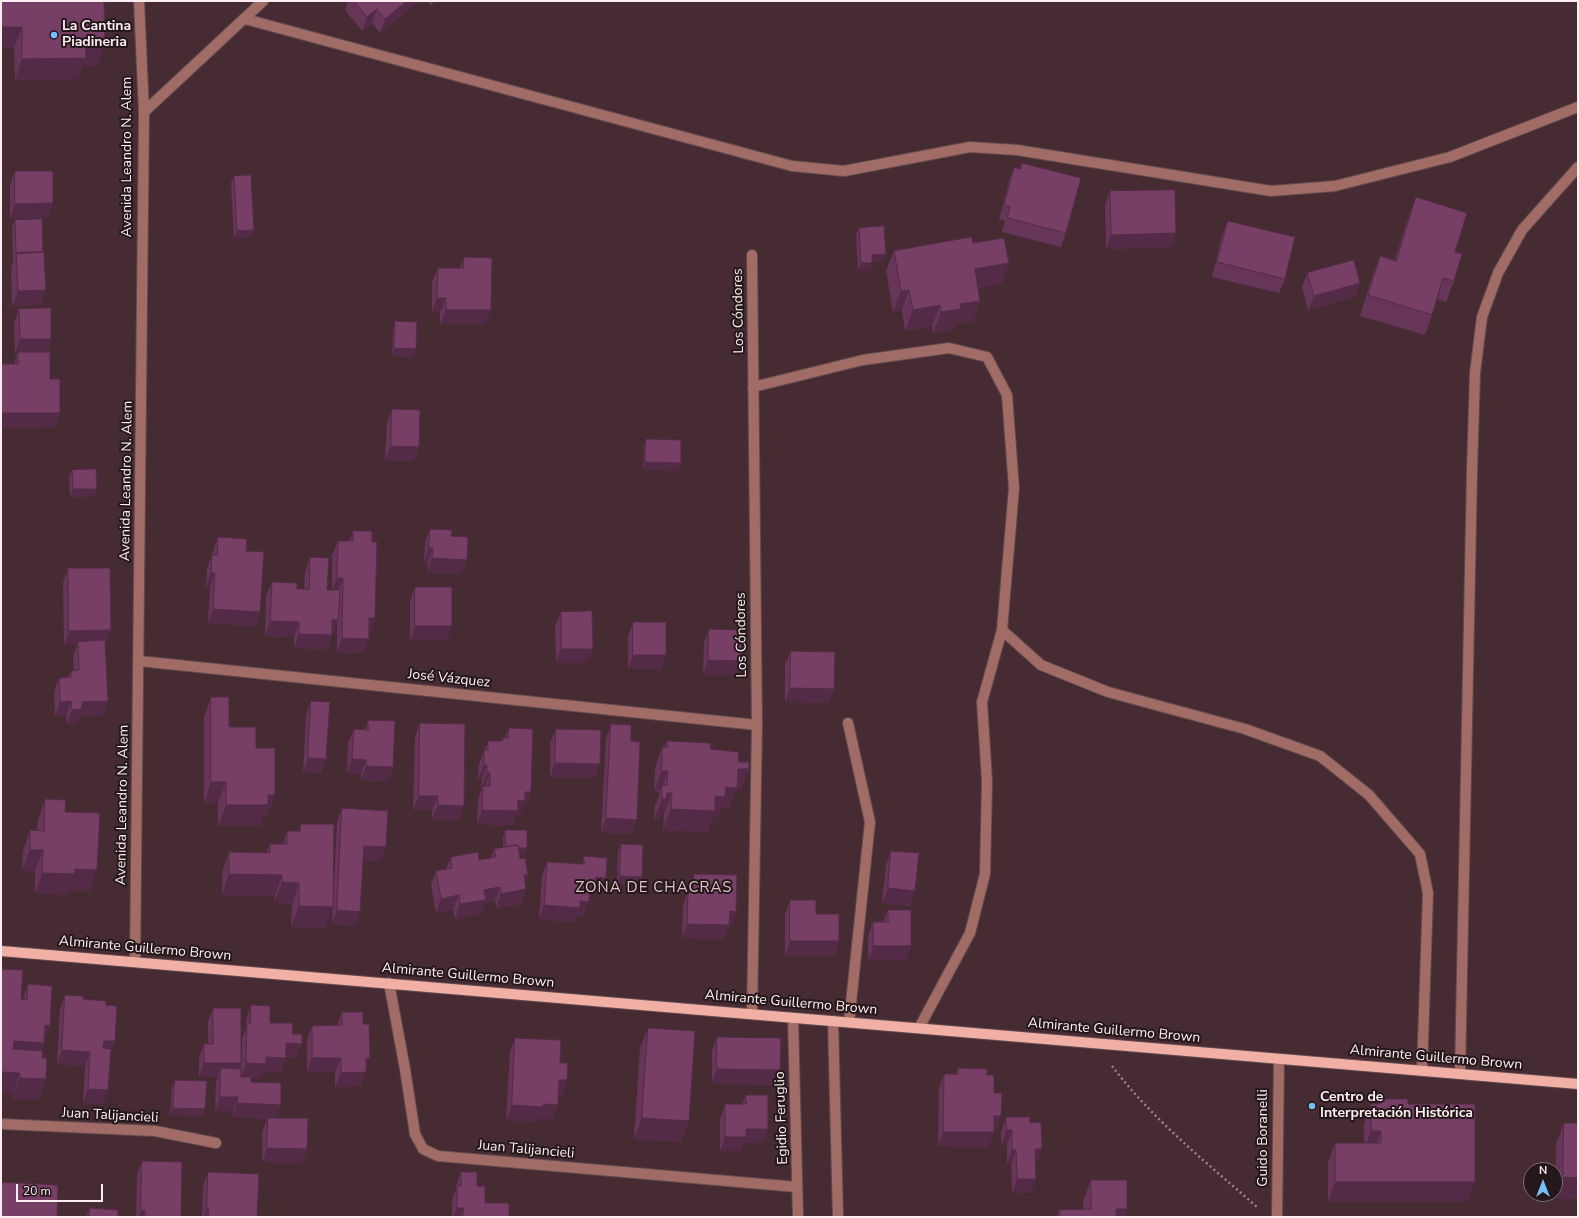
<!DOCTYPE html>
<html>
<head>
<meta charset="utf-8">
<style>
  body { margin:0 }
  #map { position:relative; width:1579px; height:1218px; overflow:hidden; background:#462c32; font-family:"Nunito Sans",sans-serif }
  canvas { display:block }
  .frame { position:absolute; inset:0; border:2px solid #feedf0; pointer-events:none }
  .north { position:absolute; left:1523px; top:1162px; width:40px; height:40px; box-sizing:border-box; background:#24181b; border:1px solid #7b6d70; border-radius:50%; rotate:0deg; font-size:11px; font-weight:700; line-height:16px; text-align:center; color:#feedf0 }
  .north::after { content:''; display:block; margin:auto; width:14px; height:18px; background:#77bff7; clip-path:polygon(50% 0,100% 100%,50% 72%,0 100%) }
  .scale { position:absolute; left:16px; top:1184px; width:87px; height:18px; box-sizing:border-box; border:2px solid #feedf0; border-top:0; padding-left:5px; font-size:12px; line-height:14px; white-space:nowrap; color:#feedf0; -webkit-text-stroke:3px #24181b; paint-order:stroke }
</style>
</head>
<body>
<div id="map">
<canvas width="1579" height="1218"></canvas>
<div class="frame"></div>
<div class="north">N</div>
<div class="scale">20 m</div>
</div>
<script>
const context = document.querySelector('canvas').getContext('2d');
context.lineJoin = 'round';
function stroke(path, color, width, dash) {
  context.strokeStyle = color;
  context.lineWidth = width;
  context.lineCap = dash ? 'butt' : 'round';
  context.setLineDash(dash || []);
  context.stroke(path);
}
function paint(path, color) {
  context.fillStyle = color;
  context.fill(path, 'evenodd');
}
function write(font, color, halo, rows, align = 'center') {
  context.font = font + ' "Nunito Sans",sans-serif';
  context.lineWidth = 4;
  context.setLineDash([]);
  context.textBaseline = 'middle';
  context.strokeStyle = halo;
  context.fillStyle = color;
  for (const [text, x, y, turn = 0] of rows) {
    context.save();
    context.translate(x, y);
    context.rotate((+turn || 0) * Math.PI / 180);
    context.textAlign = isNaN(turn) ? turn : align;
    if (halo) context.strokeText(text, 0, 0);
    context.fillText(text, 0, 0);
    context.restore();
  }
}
const path = new Path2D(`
  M1112,1066C1154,1121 1205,1161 1257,1207`);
const minor = new Path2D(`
  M245,19L792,166L844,171L970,147L1017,150L1271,191L1335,186L1450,157L1578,107
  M144,112L263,1
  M752,255L757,725L752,1014
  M753,387L863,360L949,348L987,357L1007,395L1014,488L1002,630L1041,665L1108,692L1245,729L1320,756L1369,795L1420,854L1428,893L1422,1071
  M139,661L757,725
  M848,723L870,822L849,1022
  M135,962L144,112L139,1
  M389,983L405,1069L415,1134L423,1149L438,1156L797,1187
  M793,1018L798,1217
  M833,1021L838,1217
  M919,1028L970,933L985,874L987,781L982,702L1002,630
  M1460,1074L1472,471L1475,373L1482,317L1498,273L1522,230L1578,167
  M1,1124L155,1131L216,1143
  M1277,1217L1279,1059`);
const major = new Path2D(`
  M1,951L1578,1084`);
const wall = new Path2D(`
  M1,1L97,66H83L78,79L15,80L14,48H1Z
  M348,1H417V3L380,33L372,23L362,31L345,10Z
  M427,1H437L431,6Z
  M1022,163L1066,233L1061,247L1002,232L1005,221L999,219L1009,181L1014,167L1020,169Z
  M15,171L53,203L48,217L10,218V185Z
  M234,176L254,230L251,237L234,238L231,183Z
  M1110,191L1176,233L1171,247L1106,249L1105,205Z
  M1416,197L1455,252L1454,281L1446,302L1437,299L1432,315L1425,335L1360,316L1372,277L1380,256L1395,260L1408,218Z
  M15,220L43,252L46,290L41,305L12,306L11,268L13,261L12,227Z
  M1228,221L1285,279L1279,293L1212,277L1222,235Z
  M859,228L886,254L884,261L872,262L870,270H858L856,235Z
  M973,243L1009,263L1001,284L978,288L980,301L973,321L955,324L953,330L933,333L932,326L905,331L902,310L893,312L886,271L894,251Z
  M464,257L491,310L485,324H440V312H432V282L438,268H460Z
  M1307,273L1360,283L1355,297L1308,310L1302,287Z
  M19,309L51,339L47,352L50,379L60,413L55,427L1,428V364H14L17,354H15L14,323Z
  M395,321L416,349L413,357L392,356L393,329Z
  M392,409L414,461L385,460L387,423Z
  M646,439L681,463L678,471L643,469L644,446Z
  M72,470L94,496L70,497L69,477Z
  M430,529L451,536L462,574L427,573L428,562H424L425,543Z
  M353,531L372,542L375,618L370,632H369L364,653L337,652V622L333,634H332L327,649L294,648V637L265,636L266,596L272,582L297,589H304L305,572L310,557L327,590H332V555L338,541H349Z
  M218,537L246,551L255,626L208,623L210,587H206L207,569L212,555L213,551Z
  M68,568L105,644L103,715L80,716L77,724H67L66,715L55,716L54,692L59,678L68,677L71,671H74L73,656L77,645H64L63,583Z
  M415,587L452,626L447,640H410V601Z
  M561,612L587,663H556L555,626Z
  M633,622L666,655L661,669H628V636Z
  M709,629L736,675H703L704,643Z
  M791,651L829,703L785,702V665Z
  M211,697L229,727L256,748L275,795L267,816H264L260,826H218V803H204V718Z
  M311,701L326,759L321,773L303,772L306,715Z
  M368,720L393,767L388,781L361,780V774L347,773L348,743L354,729L365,730Z
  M420,723L458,820L432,819V810H413L415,737Z
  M611,724L631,741L637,820L631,834L601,832L606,739Z
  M509,728L531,792L526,806H523L519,815H516L513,825L477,824L478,800L482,787H481L482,779H478L479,764L488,741H501L503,737L505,738Z
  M556,729L595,778H550V743Z
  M667,741L710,749L738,762L749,769L741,790H736L729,808H721L717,817H713L707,832L663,830L664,814H661L659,820H654L655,806L660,792L654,791L655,768L662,747H664Z
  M45,799L65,812L90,891L70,890L68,895L35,893V871L22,870L23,851L30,830L37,831L38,820Z
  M342,808L381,861L363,860L360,912L355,926L332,924L337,822Z
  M301,824L333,907L325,928L291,927L292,904L274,903L275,896L222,895V873L229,852L266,853L270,844H283L287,831H298Z
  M505,830L525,855H520V859L528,875L525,883L526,889L521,904L496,908L495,901L485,903L481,914L455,919L453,909L436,913L431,885L436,871L446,869L451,857L479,860L491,858L494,849L503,847V837Z
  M621,844L642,877L639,884L617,883L618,852Z
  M891,851L915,891L910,906L882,903L886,865Z
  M584,856L606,878L601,892L592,891L590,898H589V902L583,916H577L575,922L539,919L542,876L547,862L582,864Z
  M694,874L736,912L731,926H729L724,939L682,938L683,905Z
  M790,900L816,914L839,941L834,956H785V914Z
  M888,910L911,946L906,960H868V936L873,922H883Z
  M1,969L21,999H23L28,984L50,1026L41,1051L38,1100L12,1098L13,1094L1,1093Z
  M65,995L106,1005L115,1041L110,1055L108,1090L103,1104L83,1103L85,1066L57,1064L60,1009Z
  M251,1005L270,1023L292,1034L296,1058H286L281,1072H264L261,1078H251V1082L276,1118L307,1149L302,1163L262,1162V1132L267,1119L232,1117L233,1111H215L216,1083L218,1077H199V1058L204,1044H208V1022L213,1008L241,1060L242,1038L246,1029V1020ZM241,1063V1077L239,1069Z
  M342,1012L363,1024L366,1072L361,1086L335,1087V1072H307V1040L312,1026L337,1025Z
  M648,1028L689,1121L681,1142L634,1139L640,1048Z
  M717,1037L775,1085L712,1083V1051Z
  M515,1038L560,1063L567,1080L562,1095L558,1094V1105L553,1119L539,1118L538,1122L506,1120L510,1052Z
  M958,1068L987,1075L994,1093L1001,1116L996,1130H994V1132L988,1147L938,1146L939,1088L944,1074H956Z
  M175,1080L203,1116L170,1115L172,1087Z
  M746,1095L768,1129L763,1143H744L741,1151H720V1119L725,1104H742Z
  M1380,1099L1408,1104L1467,1202H1328V1163L1335,1143H1364V1124L1371,1104H1378Z
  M1006,1117L1030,1123L1037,1163H1035L1031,1193H1012L1011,1164H1007V1145H1001V1132Z
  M1564,1123H1578V1199L1555,1198L1556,1144Z
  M142,1161L181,1217H136L137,1175Z
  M208,1172L257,1217H202L203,1186Z
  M461,1172L477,1186L485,1203L509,1217H452V1200L456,1189V1186Z
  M1091,1180L1127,1209L1124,1217H1057L1059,1210H1083V1201Z
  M90,1208L118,1217H86Z`);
const shadedWall = new Path2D(`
  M407,1H417V3L380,33L385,19Z
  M433,1H437L431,6Z
  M377,9L372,23L362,31L367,17Z
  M1,27H22L14,48H1Z
  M105,45L97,66H83L78,79L15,80L22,59L86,46Z
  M53,203L48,217L10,218L15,204Z
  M254,230L251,237L234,238L237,231Z
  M1176,233L1171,247L1106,249L1111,235Z
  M886,254L884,261L869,262L872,255Z
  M861,263H872L870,270H858Z
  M1009,263L1001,284L967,290L975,269Z
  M1360,283L1355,297L1308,310L1314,296Z
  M46,290L41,305L12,306L18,291Z
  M909,290L902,310L893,312L901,291Z
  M437,298H446L440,312H432Z
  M980,301L973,321L955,324L953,330L933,333L941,312L960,304Z
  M940,305L932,326L905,331L913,310Z
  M446,310H491L485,324H440Z
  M20,339H51L46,353L15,354Z
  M394,348L416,349L413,357L392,356Z
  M1,413H60L55,427L1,428Z
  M391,446L419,447L414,461L385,460Z
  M645,462L681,463L678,471L643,469Z
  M73,489H97L94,496L70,497Z
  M429,548H433L428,562H424Z
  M432,558L467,560L462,574L427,573Z
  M211,573H215L210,587H206Z
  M337,578H343L338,592H331Z
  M213,609L260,612L255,626L208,623Z
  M369,618H375L370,632H364Z
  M332,620H338L333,634H327Z
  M270,621L299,622L294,637L265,636Z
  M415,626H452L447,640H410Z
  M111,630L105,644L78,642L77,645H64L69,631Z
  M299,634L332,635L327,649L294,648Z
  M342,638L369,639L364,653L337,652Z
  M561,649H593L587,663H556Z
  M633,655H666L661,669H628Z
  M708,660L741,661L736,675H703Z
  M790,688L834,689L829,703L785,702Z
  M71,701L66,715L55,716L60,702Z
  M108,701L103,715L80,716L77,724H67L72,710L82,702Z
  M308,758L326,759L321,773L303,772Z
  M352,759L366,760L361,774L347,773Z
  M555,763L600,764L595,778H550Z
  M484,765H487L482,779H478Z
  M366,766L393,767L388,781L361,780Z
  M738,769H749L741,790H736L729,808H721L717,817H713L707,832L663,830L671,809L715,796L726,787Z
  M662,771H668L660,791H654Z
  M487,773H490L485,787H481Z
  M211,782H226L218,803H204Z
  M525,792H531L526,806H523L519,815H516L513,825L477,824L482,810L518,800Z
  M667,793H672L664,814H661L659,820H654L662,799Z
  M268,795H275L267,816H264L260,826H218L226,805Z
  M419,796H438L432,810H413Z
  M438,805L464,806L458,820L432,819Z
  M606,818L637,820L631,834L601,832Z
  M364,846L386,847L381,861L359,860Z
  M506,848H527L525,855H503Z
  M30,850H43L35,871L22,870Z
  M75,869L97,870L90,891L70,890L68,895L35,893L42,873Z
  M229,874L282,875L275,896L222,895Z
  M524,875H528L523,889Z
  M620,876L642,877L639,884L617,883Z
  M596,877L606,878L601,892L592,891L590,898H585L590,884Z
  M282,882L299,883L292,904L274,903Z
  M500,887L495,901L485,903L481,914L455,919L460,904L484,890Z
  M888,888L915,891L910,906L882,903Z
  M526,889L521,904L496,908L501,894Z
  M459,895L453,909L436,913L441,899Z
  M580,901L589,902L583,916H577L575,922L539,919L544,905Z
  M299,906L333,907L325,928L291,927Z
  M337,910L360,912L355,926L332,924Z
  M730,911L736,912L731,926H729L724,939L682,938L687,924Z
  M790,941H839L834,956H785Z
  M873,946H911L906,960H868Z
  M45,1025L50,1026L36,1064L6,1062L14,1041Z
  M104,1041H115L110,1056L99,1055Z
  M286,1043L302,1044L296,1058H281Z
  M62,1050L90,1052L85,1066L57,1064Z
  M266,1057L286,1058L281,1072H264L261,1078L241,1077L246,1063Z
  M312,1058H341L335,1072H307Z
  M366,1058H370L365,1072Z
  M204,1063H241L236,1077L221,1068L218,1077H199Z
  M717,1069L780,1070L775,1085L712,1083Z
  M1,1072L20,1073L13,1094L1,1093Z
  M366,1072L361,1086L335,1087L341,1073Z
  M20,1078L46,1079L38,1100L12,1098Z
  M559,1080H567L562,1095L554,1094Z
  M88,1089L108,1090L103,1104L83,1103Z
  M220,1097H238L233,1111H215Z
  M237,1103L281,1105L275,1119L232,1117Z
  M544,1104L558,1105L553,1119L539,1118L538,1122L506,1120L512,1105Z
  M173,1108L205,1109L203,1116L170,1115Z
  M994,1116H1001L996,1130H989Z
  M642,1118L689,1121L681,1142L634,1139Z
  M746,1129H768L763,1143H744L741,1151H720L725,1137Z
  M1007,1130H1012L1007,1145H1001Z
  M1371,1131H1381L1374,1152H1364Z
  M943,1132H994L988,1147L938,1146Z
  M267,1148L307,1149L302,1163L262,1162Z
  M1035,1149H1042L1037,1163H1029Z
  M1012,1150H1016L1011,1164H1007Z
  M1563,1177L1578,1178V1199L1555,1198Z
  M1017,1179H1036L1031,1193H1012Z
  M1335,1182H1475L1467,1202H1328Z
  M457,1208H464L460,1217H453Z
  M207,1209H209L206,1217H204Z
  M1116,1209H1127L1124,1217H1113Z
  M141,1210H145L143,1217H139Z`);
const building = new Path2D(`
  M1,1H104L105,45L86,46V58L22,59V27H1Z
  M354,1H407L385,19L377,9L367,17Z
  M1022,163L1081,178L1066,233L1007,218L1010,207L1004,205L1014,167L1020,169Z
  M15,171H53V203L15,204Z
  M251,175L254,230L237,231L234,176Z
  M1175,190L1176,233L1111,235L1110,191Z
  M1416,197L1467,213L1455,252L1462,254L1454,281L1443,278L1432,315L1368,295L1380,256L1396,261Z
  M42,219L43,252L16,254L15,220Z
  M1228,221L1295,237L1285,279L1217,262Z
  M884,226L886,254L872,255V263H861L859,228Z
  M972,237L973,243L1004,238L1009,263L975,269L980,301L960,304L961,309L941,312L940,305L913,310L909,290L901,291L894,251Z
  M44,252L46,290L18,291L16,253Z
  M464,257L492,258L491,310H446V298H437L438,268H463Z
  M1354,260L1360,283L1314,296L1307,273Z
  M51,308V339H20L19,309Z
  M395,321L417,322L416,349L394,348Z
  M18,352H50V379H60V413H1V364H18Z
  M392,409L420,410L419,447L391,446Z
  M646,439L681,440V463L645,462Z
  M96,469L97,489H73L72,470Z
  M430,529L452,530L451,536L468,537L467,560L432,558L433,548H429Z
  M353,531H372V542H377L375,618H369V639L342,638L343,578H337L338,541H353Z
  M218,537L247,539L246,551L264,552L260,612L213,609L215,573H211L212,555H217Z
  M310,557L329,558L327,590H340L338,620H332V635L299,634V622L270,621L272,582L297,583V589H309Z
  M68,568H110L111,630L69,631Z
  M415,587H452V626H415Z
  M592,611L593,649H561V612Z
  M633,622H666V655H633Z
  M709,629L742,630L741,661L708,660Z
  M105,640L108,701L82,702V709L72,710L71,701L60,702L59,678L71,677V671L79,670L78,642Z
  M791,651L835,652L834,689L790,688Z
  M211,697H229V727H256V748H275V795H268V805H226V782H211Z
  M311,701L330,702L326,759L308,758Z
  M368,720L395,721L393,767L366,766V760L352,759L354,729L368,730Z
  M420,723L465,724L464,806L438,805V796H419Z
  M611,724L631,725V741L640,742L637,820L606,818Z
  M509,728L533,729L531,792H525V801L518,800V811L482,810L483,786H490V773H487V765H484V750H488V741H503V737L508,738Z
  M556,729L601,730L600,764L555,763Z
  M667,741L711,743L710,749L739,752L738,762H749V769H738L737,788L726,787L725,797L715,796V811L671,809L672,793H667L666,799H662V785H667L668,771H662V747H667Z
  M45,799L66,800L65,812L100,813L97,870L75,869V874L42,873L43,850H30V830L44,831Z
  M342,808L388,811L386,847L364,846L360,912L337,910Z
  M301,824H334L333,907L299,906V883L282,882V875L229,874V852L270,853V844H287V831H300Z
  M505,830H527V848H519L518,845L506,847Z
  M621,844L643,845L642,877L620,876Z
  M518,845L520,859L525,858L528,875H524L526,889L501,894L500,887L484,890L486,900L460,904L459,895L441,899L436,871L452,868L451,857L478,852L479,860L496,857L494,849Z
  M891,851L919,853L915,891L888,888Z
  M584,856L607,858L606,878L596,877L595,884H590L589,902L580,901V908L544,905L547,862L584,864Z
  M694,874L737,875L736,912L730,911L729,925L687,924L688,890L693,891Z
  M790,900H816V914H839V941H790Z
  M888,910H911V946H873V922H888Z
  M1,969L23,970L21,999L27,1000L28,984L52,986L50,1026L45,1025L44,1043L14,1041L13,1049L43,1051L42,1058H47L46,1079L20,1078V1073L1,1072Z
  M65,995L83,996V999L106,1001V1005L117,1006L115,1041H104L103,1048L111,1049L108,1090L88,1089L90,1052L62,1050Z
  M251,1005L270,1006V1023H293L292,1034H302V1044L286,1043V1058L266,1057V1064L246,1063L247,1024H250Z
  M213,1008H241V1063H204V1044H213Z
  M342,1012H363V1024H369L370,1058H366V1072L341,1073V1058H312V1026L342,1025Z
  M648,1028L695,1031L689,1121L642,1118Z
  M717,1037L781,1038L780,1070L717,1069Z
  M515,1038L561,1040L560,1063H568L567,1080H559L558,1105L544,1104L543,1107L512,1105Z
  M221,1068L241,1069V1077H251V1082L281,1083V1105L237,1103L238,1097H220Z
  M958,1068L987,1069V1075H994V1093H1002L1001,1116H994V1132H943L944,1074H958Z
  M175,1080L207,1081L205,1109L173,1108Z
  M746,1095H768V1129H746V1137H725V1104H746Z
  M1380,1099H1408V1104H1475V1182H1335V1143H1381V1131H1371V1104H1380Z
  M1006,1117H1030V1123L1041,1122L1042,1149H1035L1036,1179H1017L1016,1150H1012V1130H1007Z
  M268,1118H308L307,1149L267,1148Z
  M1564,1123H1578V1178L1563,1177Z
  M142,1161L182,1162L181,1217H145V1210H141Z
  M208,1172L259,1174L257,1217H208L209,1209H207Z
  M461,1172H477V1186H485V1203H509V1217H463L464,1208H457V1186H461Z
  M1091,1180H1127V1209H1116V1217H1060L1059,1210L1091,1209Z
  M1,1182L58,1185L57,1217H1Z
  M90,1208L118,1210V1217H89Z`);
const markers = [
  [54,35,4,"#77bff7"],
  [1312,1106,4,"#77bff7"]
];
const poiNames = [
  ["La Cantina",62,27],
  ["Piadineria",62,43],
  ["Centro de",1320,1098],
  ["Interpretación Histórica",1320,1114]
];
const streetNames = [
  ["Avenida Leandro N. Alem",128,157,-90],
  ["Los Cóndores",739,311,-91],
  ["Avenida Leandro N. Alem",127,481,-89],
  ["Los Cóndores",742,635,-91],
  ["José Vázquez",449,679,6],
  ["Avenida Leandro N. Alem",123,805,-89],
  ["Almirante Guillermo Brown",145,949,5],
  ["Almirante Guillermo Brown",468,976,5],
  ["Almirante Guillermo Brown",791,1003,5],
  ["Almirante Guillermo Brown",1114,1031,5],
  ["Almirante Guillermo Brown",1436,1058,5],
  ["Juan Talijancieli",110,1116,3],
  ["Egidio Feruglio",782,1118,-92],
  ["Guido Boranelli",1264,1138,-90],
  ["Juan Talijancieli",526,1150,5]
];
const neighbourhoodNames = [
  ["ZONA DE CHACRAS",654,888]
];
stroke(minor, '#634b50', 12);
stroke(major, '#634b50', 12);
stroke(path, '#9a8489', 2.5, [2, 3]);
stroke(minor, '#a16c65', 10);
stroke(major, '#f1afa6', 10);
paint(wall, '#663558');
paint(shadedWall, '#532b47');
paint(building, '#773e66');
stroke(building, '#532b47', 1);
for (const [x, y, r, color] of markers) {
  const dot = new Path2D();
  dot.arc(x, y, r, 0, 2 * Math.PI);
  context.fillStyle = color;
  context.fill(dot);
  stroke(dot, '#24181b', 1.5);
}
write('bold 14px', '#feedf0', '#24181b', poiNames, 'left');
write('14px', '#feedf0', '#24181b', streetNames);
context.letterSpacing = '1px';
write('15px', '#e2c0c7', '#24181b', neighbourhoodNames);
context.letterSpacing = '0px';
</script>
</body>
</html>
